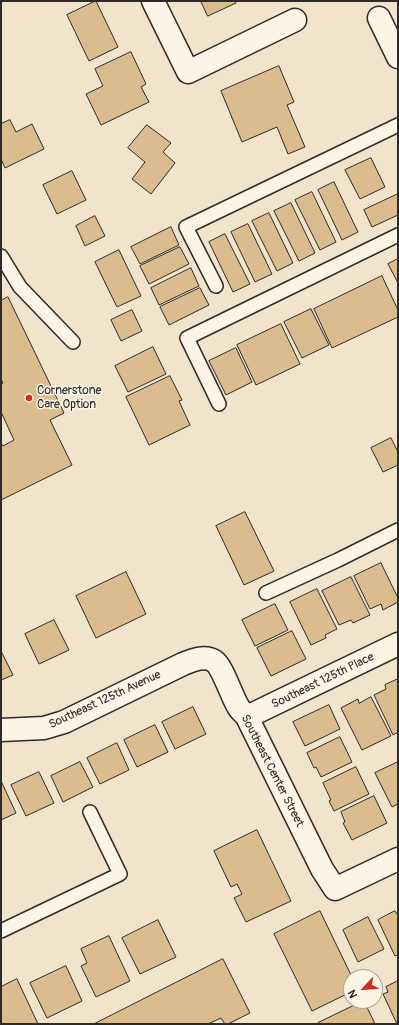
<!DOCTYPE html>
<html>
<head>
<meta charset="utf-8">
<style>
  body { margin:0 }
  #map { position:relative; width:399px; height:1025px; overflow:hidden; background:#f2e4cb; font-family:Pangolin,sans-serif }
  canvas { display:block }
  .frame { position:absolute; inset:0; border:2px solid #2b2b2b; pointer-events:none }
  .north { position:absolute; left:343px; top:969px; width:40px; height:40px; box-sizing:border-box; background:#fcf5e5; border:1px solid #a8a49b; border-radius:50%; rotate:244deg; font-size:11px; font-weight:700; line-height:16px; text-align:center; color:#2b2b2b }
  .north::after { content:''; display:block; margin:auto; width:14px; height:18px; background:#c8321e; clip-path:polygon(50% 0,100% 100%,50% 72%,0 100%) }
</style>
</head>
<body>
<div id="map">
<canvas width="399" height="1025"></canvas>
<div class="frame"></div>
<div class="north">N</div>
</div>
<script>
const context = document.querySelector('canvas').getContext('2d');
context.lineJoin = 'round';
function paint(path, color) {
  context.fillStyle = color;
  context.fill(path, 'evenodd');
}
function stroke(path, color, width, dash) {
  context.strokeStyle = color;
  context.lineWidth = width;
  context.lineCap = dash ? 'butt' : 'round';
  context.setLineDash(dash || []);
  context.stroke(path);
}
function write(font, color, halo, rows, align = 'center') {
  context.font = font + ' Pangolin,sans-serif';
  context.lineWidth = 3;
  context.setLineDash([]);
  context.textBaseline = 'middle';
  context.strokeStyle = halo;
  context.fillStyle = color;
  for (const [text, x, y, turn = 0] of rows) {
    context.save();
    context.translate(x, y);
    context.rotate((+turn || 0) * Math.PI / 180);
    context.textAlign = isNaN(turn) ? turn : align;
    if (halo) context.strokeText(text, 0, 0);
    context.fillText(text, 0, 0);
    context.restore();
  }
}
const building = new Path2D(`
  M96,1L118,47L89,61L67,15Z
  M201,1H235L236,3L208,16Z
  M131,52L146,84L141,87L149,102L101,125L86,94L103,86L95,69Z
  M279,66L294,102L287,105L305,147L288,154L277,127L242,142L221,91Z
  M10,120L16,132L32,124L44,149L5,168L1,159V124Z
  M147,125L171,143L163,152L175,163L151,194L132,179L145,162L128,148Z
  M371,158L385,187L360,199L345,170Z
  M72,171L86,200L57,214L43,185Z
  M334,182L358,232L342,240L318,190Z
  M312,192L336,242L320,250L295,200Z
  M398,194V215L372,227L364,210Z
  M291,203L315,253L299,261L274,211Z
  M269,213L293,263L277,271L252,221Z
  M95,216L105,236L85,246L76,226Z
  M248,224L272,274L255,282L231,232Z
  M171,227L179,245L140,264L131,247Z
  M225,234L250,284L233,292L209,242Z
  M180,247L189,264L149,284L140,266Z
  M119,250L141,296L117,307L95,262Z
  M398,259V283L388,264Z
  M191,268L199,286L159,305L151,288Z
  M382,276L398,310V317L332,348L314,309Z
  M200,288L209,305L169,325L160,307Z
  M8,297L64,413L50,420L72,465L1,500V443L3,446L14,440L1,412V384L3,383L1,379V301Z
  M311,309L329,345L302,358L284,322Z
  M132,310L142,331L121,341L111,320Z
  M281,324L300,364L256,385L237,345Z
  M153,347L166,374L128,392L115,366Z
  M236,348L252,382L226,395L209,361Z
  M170,376L182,400L179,401L190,425L149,445L126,397Z
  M391,438L398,452V465L383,472L371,448Z
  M245,512L274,571L244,585L216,526Z
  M381,563L398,598V602L383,610L381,604L370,609L354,576Z
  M126,572L146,614L96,638L76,596Z
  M351,577L370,615L353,623L351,620L339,625L322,591Z
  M317,589L337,629L325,635L326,638L311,645L290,602Z
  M275,604L288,630L255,646L242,620Z
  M54,620L69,650L39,664L25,634Z
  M292,631L306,659L271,676L257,648Z
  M1,651L13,675L1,680Z
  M398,679V732L393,735L374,695L386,689L385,685Z
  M371,697L391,736L362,750L341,708L358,699L359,703Z
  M329,705L340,729L305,746L293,722Z
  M193,707L206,734L175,749L162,722Z
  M155,725L168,752L137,767L124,740Z
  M340,737L352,762L321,777L316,767L314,768L307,753Z
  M117,743L129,770L100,784L87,758Z
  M80,762L93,787L63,802L51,776Z
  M398,762V804L392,807L375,773Z
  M356,767L369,794L334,811L329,801L331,800L323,783Z
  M39,772L54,803L26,816L11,785Z
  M1,781L16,813L1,820Z
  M374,796L387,823L352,840L343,823L345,822L341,812Z
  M257,830L291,901L246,922L234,898L242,894L237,884L231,887L214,851Z
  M320,911L352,977H351V992L312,1011L274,934Z
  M395,911L397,914H398V955L395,956L378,920Z
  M368,917L384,949L358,962L343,930Z
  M158,920L176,957L140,974L122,938Z
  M109,936L130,981L96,997L81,966L87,963L81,949Z
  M223,959L250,1013L228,1024H225L221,1018L208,1024H94Z
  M66,966L82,1001L47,1018L30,983Z
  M17,979L38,1024H1V987Z
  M398,981V1024H397L383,994L388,992L386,987Z
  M363,1001H364L375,1024H318V1023Z`);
const lane = new Path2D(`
  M1,256L20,287L73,342
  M216,286L186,227L398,125
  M219,404L187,338L398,235
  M266,593L338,560L398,530
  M1,931L120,874L90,812`);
const street = new Path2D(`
  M153,1L188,72L295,20
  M379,18L398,57
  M247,717L398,644
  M1,730L44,728L64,722L183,664C192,660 205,655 214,661C223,667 232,698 239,708C241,711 245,714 247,717L322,869L335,889L398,859`);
const markers = [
  [29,398,4,"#c8321e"]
];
const poiNames = [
  ["Cornerstone",37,391],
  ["Care Option",37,405]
];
const streetNames = [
  ["Southeast 125th Place",323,681,-26],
  ["Southeast 125th Avenue",105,700,-25],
  ["Southeast Center Street",272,771,63]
];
paint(building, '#dbbc8e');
stroke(building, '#2b2b2b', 1);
stroke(lane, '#2b2b2b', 16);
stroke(street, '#2b2b2b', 25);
stroke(lane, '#fcf5e5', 13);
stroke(street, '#fcf5e5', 22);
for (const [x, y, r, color] of markers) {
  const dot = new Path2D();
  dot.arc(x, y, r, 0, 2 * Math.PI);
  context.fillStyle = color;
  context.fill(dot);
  stroke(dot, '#fcf5e5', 1.5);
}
write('12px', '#2b2b2b', '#fcf5e5', poiNames, 'left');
write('12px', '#2b2b2b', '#fcf5e5', streetNames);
</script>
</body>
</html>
